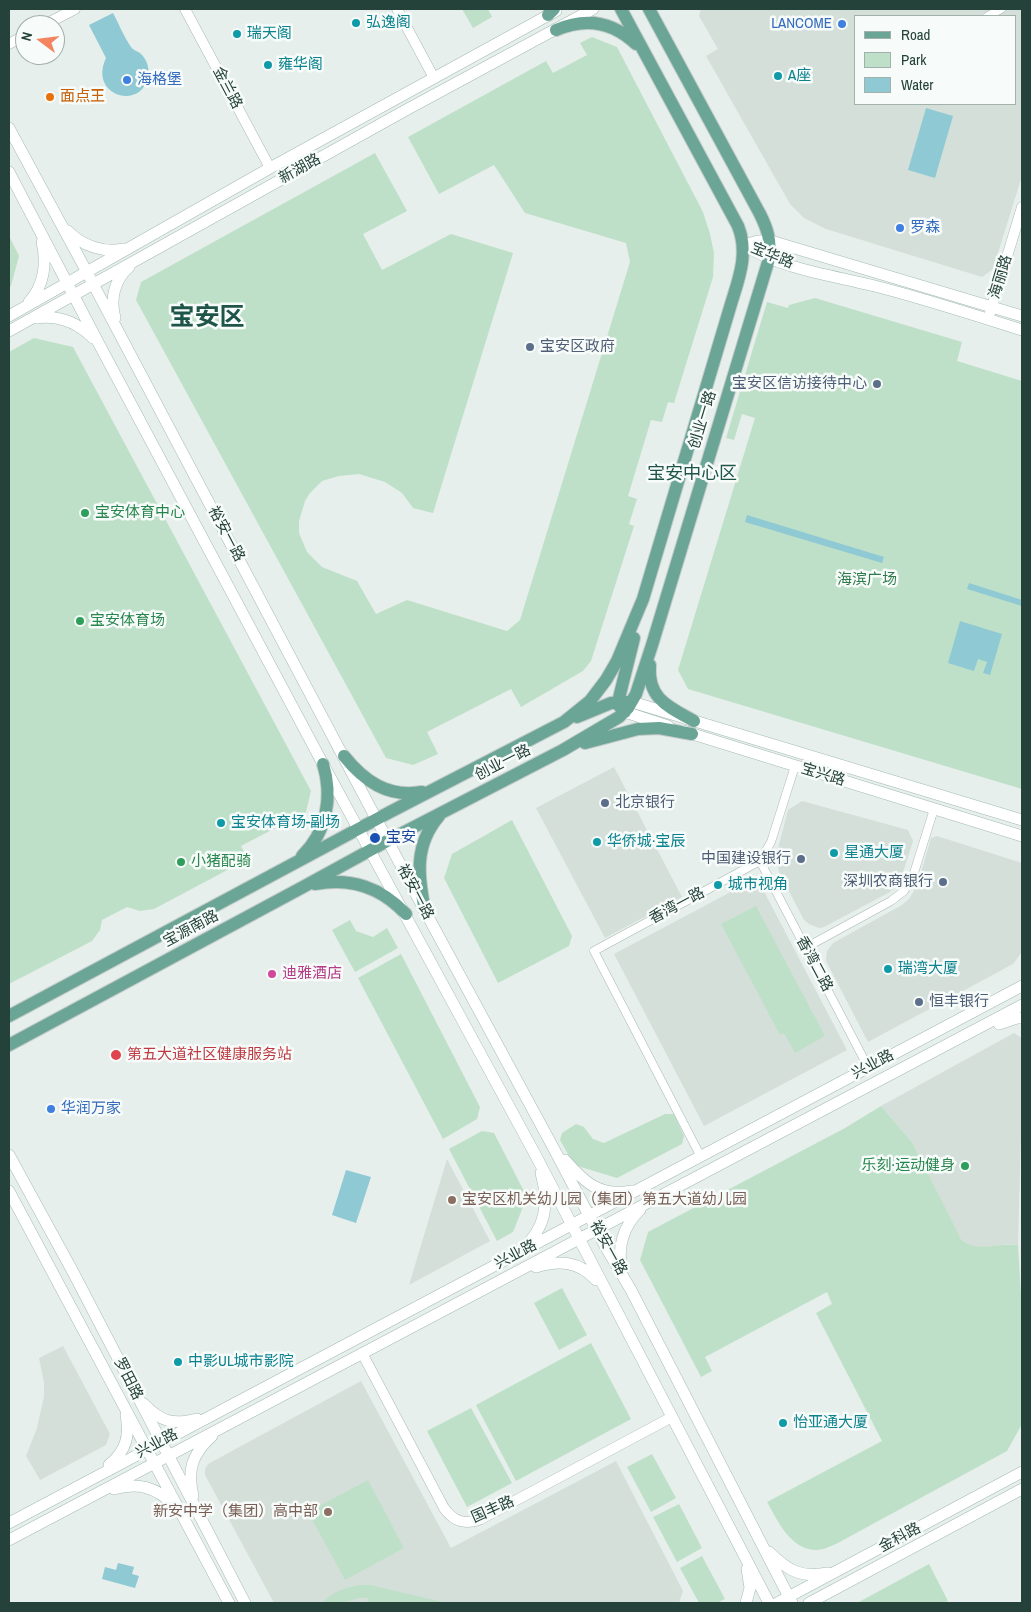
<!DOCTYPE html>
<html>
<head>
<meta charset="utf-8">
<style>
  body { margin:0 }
  #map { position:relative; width:1031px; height:1612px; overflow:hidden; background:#e6efeb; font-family:"Archivo Narrow",sans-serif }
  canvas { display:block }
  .frame { position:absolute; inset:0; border:10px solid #24423a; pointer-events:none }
  .legend { position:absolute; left:854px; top:15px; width:162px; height:90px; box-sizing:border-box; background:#f7fbf9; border:1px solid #a3b1ad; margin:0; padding:6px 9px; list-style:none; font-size:15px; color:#24423a }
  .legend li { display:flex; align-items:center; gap:10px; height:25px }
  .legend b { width:25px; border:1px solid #a3b1ad }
  .north { position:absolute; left:15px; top:15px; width:50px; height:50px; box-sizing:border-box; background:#f7fbf9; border:1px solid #a3b1ad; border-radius:50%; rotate:285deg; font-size:14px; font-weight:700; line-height:20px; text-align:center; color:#24423a }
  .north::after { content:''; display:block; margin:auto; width:18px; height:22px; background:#f4845f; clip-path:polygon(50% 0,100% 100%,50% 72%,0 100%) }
</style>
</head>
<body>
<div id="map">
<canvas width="1031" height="1612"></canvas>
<div class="frame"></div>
<ul class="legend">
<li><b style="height:6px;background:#6aa596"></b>Road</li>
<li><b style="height:14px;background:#bfe0c8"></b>Park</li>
<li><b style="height:14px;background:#8ec9d4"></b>Water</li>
</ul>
<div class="north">N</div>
</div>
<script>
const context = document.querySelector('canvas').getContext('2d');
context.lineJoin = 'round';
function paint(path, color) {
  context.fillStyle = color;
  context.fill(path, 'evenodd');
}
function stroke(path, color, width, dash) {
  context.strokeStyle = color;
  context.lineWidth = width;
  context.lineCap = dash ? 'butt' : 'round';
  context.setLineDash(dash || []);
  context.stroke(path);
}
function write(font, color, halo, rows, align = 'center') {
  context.font = font + ' "Archivo Narrow","Noto Sans SC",sans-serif';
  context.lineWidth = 5;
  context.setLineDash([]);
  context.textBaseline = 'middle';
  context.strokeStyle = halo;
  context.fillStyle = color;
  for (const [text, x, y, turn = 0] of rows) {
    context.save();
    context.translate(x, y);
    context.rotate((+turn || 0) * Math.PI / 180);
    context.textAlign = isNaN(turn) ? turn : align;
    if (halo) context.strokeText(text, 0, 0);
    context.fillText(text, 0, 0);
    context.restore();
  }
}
const built = new Path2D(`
  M701,9H1022V176L993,269L982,277L826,229L804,218L790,204L706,56L718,49L699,16ZM855,16H1015V104H855Z
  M614,767L682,897L605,938L536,808Z
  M802,801L908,830L913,841L900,882L890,892L824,927L819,928L809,924L804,920L779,872L776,856L788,810Z
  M937,836L1022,863V952L1013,964L868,1042L826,961L827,951L833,943L902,905L909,899L917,886L931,838Z
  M757,878L847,1050L704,1126L614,954Z
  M1014,1033L1022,1038V1095L1018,1245L1009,1244L981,1248L973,1247L961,1239L956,1231L912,1142L881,1106Z
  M447,1159L490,1241L409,1285Z
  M63,1346L110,1434L106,1445L40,1480L26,1456L37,1428L44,1396V1383L39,1358Z
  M361,1381L451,1548L616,1461L683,1591L679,1603H274L205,1475V1469L208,1464Z`);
const green = new Path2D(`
  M462,9H488L492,17L473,28Z
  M592,37L617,47L703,212L710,234L714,253L713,277L674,403L668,402L662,422L651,420L628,496L637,499L629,524L634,526L591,661L583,671L521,707L511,689L427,732L438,754L413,765L386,758L136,300L141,282L375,153L407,211L363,234L382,270L451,234L513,253L433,513L413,508L402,493L385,482L359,474L339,476L322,481L310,493L305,501L299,521V533L307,552L322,567L357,581L376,614L407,600L507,631L520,620L630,262L626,243L525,213L494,165L439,194L408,137L546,61L553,73L587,55L580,43Z
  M9,236L19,256L11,286L9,287Z
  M815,298L962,342L957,361L1022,381V789L688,689L678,670L755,418L742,414L734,440L726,438L767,302L788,308L789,305Z
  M34,338L73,347L311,791L306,812L241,846L248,859L154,909L140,911L127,907L102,920L100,930L92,941L9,984V352Z
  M512,820L572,936L569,946L498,983L444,878L452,854Z
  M756,906L825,1036L795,1053L784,1033L780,1035L721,924Z
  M350,920L356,931L373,937L387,928L398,948L355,972L332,930Z
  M401,954L480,1107L477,1119L443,1139L358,978Z
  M881,1106L912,1142L961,1239C978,1254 997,1242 1018,1245L1022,1311V1424L1007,1451L836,1544C831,1546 823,1550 817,1550C790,1550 778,1521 767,1502L882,1441L816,1313L832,1304L827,1292L705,1357L712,1371L701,1377L640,1260L648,1232L845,1128Z
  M665,1114H674L684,1136L682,1144L617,1178L574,1165L560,1140L562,1133L576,1124L584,1127L593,1139L604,1143Z
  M482,1131L494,1133L527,1197L513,1232L497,1241L449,1149Z
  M562,1288L587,1335L559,1350L534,1303Z
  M591,1343L631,1419L516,1481L476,1405Z
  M471,1408L512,1483L467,1507L427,1431Z
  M652,1454L676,1498L651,1512L627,1467Z
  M368,1480L404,1548L345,1580L308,1512Z
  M679,1504L702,1548L677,1562L653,1517Z
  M702,1556L725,1599L717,1603H699L680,1568Z
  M929,1564L948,1601L943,1603H857Z
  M359,1585H370L447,1603H367L368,1598H359L343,1603H322C332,1592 344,1588 359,1585Z`);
const water = new Path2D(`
  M113,13C119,24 124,37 131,47C133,50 137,51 140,53C147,59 150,69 148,77C141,111 88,96 106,58L89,25Z
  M926,108L953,116L935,178L908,170Z
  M747,515L884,557L882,563L745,522Z
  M969,583L1022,600V606L967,589Z
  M960,621L1002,634L990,675L983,673L987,662L978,659L974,671L948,663Z
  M346,1170L371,1177L356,1223L332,1215Z
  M118,1563L134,1567L132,1574L139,1576L135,1588L102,1579L105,1567L116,1570Z`);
const minor = new Path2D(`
  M988,16L1001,9
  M760,861L868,1067
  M805,948L891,901L904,891L914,873L934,809
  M701,1157L594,951L760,861L771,842L795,766`);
const tertiary = new Path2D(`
  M185,9L270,168
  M397,9L434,78
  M44,25L75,9
  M9,44L25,35
  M990,313L1022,207
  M362,1353L444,1508C454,1522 465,1525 481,1519L672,1417`);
const secondary = new Path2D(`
  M9,128L82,263L425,911L554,1149L605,1246L631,1290L792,1603
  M9,172L99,344L323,764L536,1156L769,1603
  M68,231C82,246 104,253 124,249
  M744,245C787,272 841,276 890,290C934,302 978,316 1022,330
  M744,245L758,241H771L1022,316
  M29,302C44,286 47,263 42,242
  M9,316L270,168L556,11
  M36,318C58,315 77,322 93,338
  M115,318C110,300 114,280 129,267
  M9,331L406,110L593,9
  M632,702L1022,820
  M625,712L668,726
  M683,731L1022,836
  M999,1024L1017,1018H1022
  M9,1155L73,1272L245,1603
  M565,1160C585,1183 600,1197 632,1191
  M9,1191L229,1603
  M524,1247C547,1227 549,1201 541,1173
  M536,1267C559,1260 579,1261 596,1280
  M622,1270C617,1248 623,1226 640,1210
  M144,1404C161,1422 173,1425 197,1419
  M109,1465C126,1451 130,1436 126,1415
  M114,1489C138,1482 156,1487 174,1505
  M193,1496C187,1470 192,1454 212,1436
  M9,1523L1022,986
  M9,1540L1022,1005
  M769,1552C788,1571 801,1578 828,1573
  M746,1603L750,1588L747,1569
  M777,1603L1022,1472
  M809,1603L1022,1489`);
const primary = new Path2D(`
  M548,15L554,9
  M556,30C586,17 613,22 636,44
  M650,665C647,699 669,707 694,721
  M625,712L620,707L619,698L634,638
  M577,717L611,703L627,702
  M585,743L638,729L659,728L692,734
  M344,756C364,781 388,798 422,792
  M302,856C327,832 333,796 323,764
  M315,884C351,877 382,888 406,914
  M425,911C418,876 414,845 439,816
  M9,1016L390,812L564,722L590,701L606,680L617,661L643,599L731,304C739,278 749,253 738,226L621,9
  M9,1045L303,887L387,841L563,750L619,717L628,708L636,694L652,645L769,259C771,241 768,230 760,214L649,9`);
const markers = [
  [356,23,5,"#0f9aa8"],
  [842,24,5,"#3f7fe0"],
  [237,34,5,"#0f9aa8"],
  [268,65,5,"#0f9aa8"],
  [778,76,5,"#0f9aa8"],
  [127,80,5,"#3f7fe0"],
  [50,97,5,"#e8710a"],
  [900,228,5,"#3f7fe0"],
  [530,347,5,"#5c6f8a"],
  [877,384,5,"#5c6f8a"],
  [85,513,5,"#2e9e5b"],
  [80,621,5,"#2e9e5b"],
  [605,803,5,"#5c6f8a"],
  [221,823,5,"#0f9aa8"],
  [375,838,6,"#1a4fb4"],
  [597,842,5,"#0f9aa8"],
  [834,853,5,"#0f9aa8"],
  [801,859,5,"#5c6f8a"],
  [181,862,5,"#2e9e5b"],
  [943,882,5,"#5c6f8a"],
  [718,885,5,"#0f9aa8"],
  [888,969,5,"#0f9aa8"],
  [272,974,5,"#d1479c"],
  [919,1002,5,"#5c6f8a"],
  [116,1055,6,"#e0444e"],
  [51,1109,5,"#3f7fe0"],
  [965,1166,5,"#2e9e5b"],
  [452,1200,5,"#8d6e63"],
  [178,1362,5,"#0f9aa8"],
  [783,1423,5,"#0f9aa8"],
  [328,1512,5,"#8d6e63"]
];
const cultureNames = [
  ["弘逸阁",366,23],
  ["瑞天阁",247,34],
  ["雍华阁",278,65],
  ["A座",788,76],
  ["宝安体育场-副场",231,823],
  ["华侨城·宝辰",607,842],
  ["星通大厦",844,853],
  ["城市视角",728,885],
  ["瑞湾大厦",898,969],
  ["中影UL城市影院",188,1362],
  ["怡亚通大厦",793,1423]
];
const shopNames = [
  ["LANCOME",832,24,"right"],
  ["海格堡",137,80],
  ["罗森",910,228],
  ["华润万家",61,1109]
];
const streetNames = [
  ["金兰路",227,88,62],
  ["新湖路",300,169,-29],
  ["宝华路",772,256,22],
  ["海丽路",1001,277,-73],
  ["创业一路",703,420,-73],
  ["裕安一路",226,534,62],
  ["创业一路",503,763,-27],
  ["宝兴路",823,775,17],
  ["裕安一路",415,892,62],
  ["香湾一路",677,906,-28],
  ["宝源南路",191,929,-28],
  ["香湾二路",814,964,62],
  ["兴业路",873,1065,-28],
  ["裕安一路",608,1248,61],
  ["兴业路",516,1255,-28],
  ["罗田路",128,1379,63],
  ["兴业路",157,1444,-28],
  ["国丰路",493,1510,-24],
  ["金科路",900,1538,-28]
];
const foodNames = [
  ["面点王",60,97]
];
const serviceNames = [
  ["宝安区政府",540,347],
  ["宝安区信访接待中心",867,384,"right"],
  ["北京银行",615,803],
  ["中国建设银行",791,859,"right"],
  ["深圳农商银行",933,882,"right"],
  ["恒丰银行",929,1002]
];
const leisureNames = [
  ["宝安体育中心",95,513],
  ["宝安体育场",90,621],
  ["小猪配骑",191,862],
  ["乐刻·运动健身",955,1166,"right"]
];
const parkNames = [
  ["海滨广场",867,580]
];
const transitNames = [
  ["宝安",386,838]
];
const hotelNames = [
  ["迪雅酒店",282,974]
];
const healthNames = [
  ["第五大道社区健康服务站",127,1055]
];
const educationNames = [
  ["宝安区机关幼儿园（集团）第五大道幼儿园",462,1200],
  ["新安中学（集团）高中部",318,1512,"right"]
];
const quarterNames = [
  ["宝安中心区",692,474]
];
const townNames = [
  ["宝安区",207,318]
];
paint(built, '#d4dfda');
paint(green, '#bfe0c8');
paint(water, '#8ec9d4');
stroke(minor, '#a8b8b2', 9);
stroke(tertiary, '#a8b8b2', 11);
stroke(secondary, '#a4bbb3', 12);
stroke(primary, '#c2cac8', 14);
stroke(minor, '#fff', 8);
stroke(tertiary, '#fff', 10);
stroke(secondary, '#fff', 11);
stroke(primary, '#6aa596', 12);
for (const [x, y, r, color] of markers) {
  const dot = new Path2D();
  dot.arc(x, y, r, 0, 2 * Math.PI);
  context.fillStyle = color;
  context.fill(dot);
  stroke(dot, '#f7fbf9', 2);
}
write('15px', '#0d838f', '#f7fbf9', cultureNames, 'left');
write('15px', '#366cbe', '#f7fbf9', shopNames, 'left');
write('15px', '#24423a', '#f7fbf9', streetNames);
write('15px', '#c56008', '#f7fbf9', foodNames, 'left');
write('15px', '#4e5e75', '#f7fbf9', serviceNames, 'left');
write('15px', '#27864d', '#f7fbf9', leisureNames, 'left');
write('15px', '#2d7a4b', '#f7fbf9', parkNames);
write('15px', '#164399', '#f7fbf9', transitNames, 'left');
write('15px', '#b23c85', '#f7fbf9', hotelNames, 'left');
write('15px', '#be3a42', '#f7fbf9', healthNames, 'left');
write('15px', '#785e54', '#f7fbf9', educationNames, 'left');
write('18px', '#1f5548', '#f7fbf9', quarterNames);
write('bold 25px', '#1f5548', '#f7fbf9', townNames);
</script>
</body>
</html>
